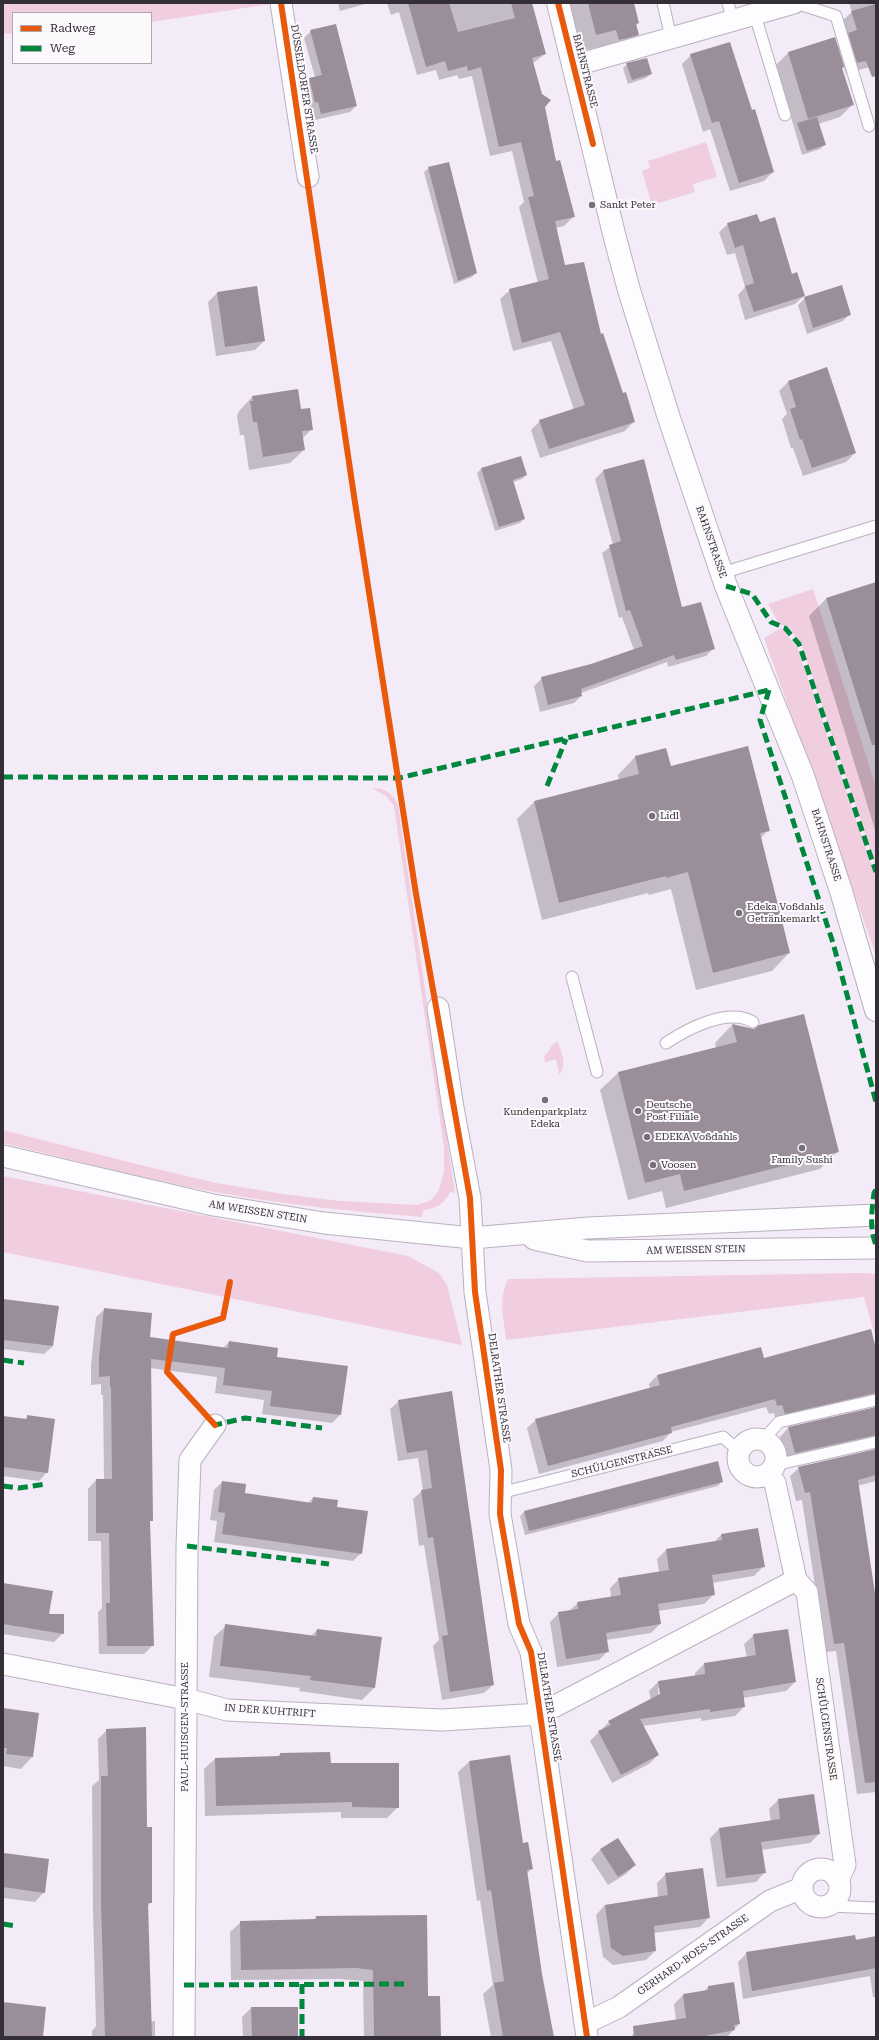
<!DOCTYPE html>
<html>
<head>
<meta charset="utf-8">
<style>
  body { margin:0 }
  #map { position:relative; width:879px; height:2040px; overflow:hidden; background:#f4ebf8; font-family:"Roboto Serif",serif }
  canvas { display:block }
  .frame { position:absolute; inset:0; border:4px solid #342e36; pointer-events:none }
  .legend { position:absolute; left:12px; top:12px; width:140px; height:52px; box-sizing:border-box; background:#fcf9fd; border:1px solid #aca8ad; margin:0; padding:5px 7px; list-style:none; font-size:12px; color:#342e36 }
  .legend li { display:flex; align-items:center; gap:8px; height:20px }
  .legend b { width:20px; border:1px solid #aca8ad }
</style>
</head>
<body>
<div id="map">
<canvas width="879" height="2040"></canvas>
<div class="frame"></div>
<ul class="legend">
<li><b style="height:5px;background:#e8590c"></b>Radweg</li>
<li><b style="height:5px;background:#00873e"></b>Weg</li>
</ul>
</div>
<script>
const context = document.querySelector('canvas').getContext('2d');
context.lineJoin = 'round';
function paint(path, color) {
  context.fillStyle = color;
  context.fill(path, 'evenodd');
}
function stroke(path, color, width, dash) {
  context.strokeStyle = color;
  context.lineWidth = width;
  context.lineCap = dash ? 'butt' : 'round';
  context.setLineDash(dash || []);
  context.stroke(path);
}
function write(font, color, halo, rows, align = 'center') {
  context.font = font + ' "Roboto Serif",serif';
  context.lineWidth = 4;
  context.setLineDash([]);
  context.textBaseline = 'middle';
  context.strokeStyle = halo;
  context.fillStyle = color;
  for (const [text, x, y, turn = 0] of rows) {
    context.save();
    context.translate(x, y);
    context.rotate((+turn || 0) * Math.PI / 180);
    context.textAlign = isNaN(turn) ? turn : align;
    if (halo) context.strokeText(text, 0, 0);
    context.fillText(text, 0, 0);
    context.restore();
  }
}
const green = new Path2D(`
  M3,3H271V4L151,22V13H13V34L3,33Z
  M706,142L717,177L693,184L695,192L652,205L642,171L650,168L648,161Z
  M813,589L876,787V866L801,643L789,628L779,624L768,604Z
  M781,628L797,647L876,878V955L764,638Z
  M372,788C386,789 392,792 398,805L455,1193L450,1192C444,1204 436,1209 423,1210L422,1217C353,1211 284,1205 215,1192C144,1179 74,1160 3,1143V1130L136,1164L216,1183L283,1194L339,1201L418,1205L431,1200L439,1190L444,1170V1147L394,806L386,796Z
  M558,1042C561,1052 568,1066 559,1074L556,1059L545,1062L544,1057L554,1043Z
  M3,1176L408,1256L439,1273L447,1285L462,1345L3,1252Z
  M860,1273L876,1274V1339L864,1297L506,1340C504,1318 498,1299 508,1279Z`);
const shadow = new Path2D(`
  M338,3H369L340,11Z
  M387,3H531L545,54L532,64L556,162L574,216L564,226L556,228L564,266L601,335L622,394L634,421L625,431L540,458L531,430L540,421L574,410L551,341L513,351L500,299L510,290L538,283L519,207L524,202L512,151L490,156L472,76L459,79L457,75L439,80L436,70L417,75L399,12L391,15Z
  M566,3H633L638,23L636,26L638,34L621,52L602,57L598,47L579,52Z
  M849,3H876V65L846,74L844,67L841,69L852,105L840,117L818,124L824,145L820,149L802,155L776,65L788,53L834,39L837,46L845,38L840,23L852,12Z
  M311,31L356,106L350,112L315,120L312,109H308L303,85L310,79L315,77L304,38Z
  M691,55L751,111L773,172L764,181L730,191L710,129L703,132L682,64Z
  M627,64L651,74L646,78L628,84L623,68Z
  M429,168L476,273L472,277L454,284L424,172Z
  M759,223L804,296L795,304L745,320L738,295L745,287L735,253L727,255L719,232L728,224Z
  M257,287L264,341L255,350L216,356L208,302L217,293Z
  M805,298L850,314L843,321L807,334L798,305Z
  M827,368L855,453L846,462L803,476L793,448H791L782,419L787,414L779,391L788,382Z
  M252,397L300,410L312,429L302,439L304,450L290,463L249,470L244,435H240L237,416L239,411Z
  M643,460L681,609L714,648L706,656L668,667L667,662L581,693V696L574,703L540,712L534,686L542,678L592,665L634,650L622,617L619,618L602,553L613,545L595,479L603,471Z
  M481,469L526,475L522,479L513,482L524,519L520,523L495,531L477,473Z
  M876,583V833L809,616L826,599Z
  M665,750L670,767L768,830L760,839L789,953L772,971L696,990L671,889L649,895L648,893L542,920L517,819L534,802L619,780L618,775L635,757Z
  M732,1025L838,1151L820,1169L666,1208L662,1191L628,1200L600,1090L618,1073L716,1048L715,1043Z
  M3,1300L53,1346L44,1354L3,1349Z
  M105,1309L149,1338L223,1348L229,1342L276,1358L340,1415L332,1423L262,1414L264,1400L215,1393L217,1377L150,1368L152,1520L149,1522L153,1645L144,1654H99L98,1612L102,1608L101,1541H88V1489L96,1480H104L103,1395H101V1384L91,1385V1366L96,1317Z
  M876,1352V1481L857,1486L876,1607V1792L857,1794L836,1651L825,1652L802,1500L796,1501L790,1476L799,1468L875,1451V1449L870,1444L786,1461L780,1437L788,1428L874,1409L873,1403L776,1421L774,1413L769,1414L766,1407L671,1432L663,1441L539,1474L527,1428L536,1420L650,1389L649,1384L657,1376L763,1359Z
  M451,1392L493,1685L484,1693L442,1700L433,1646L439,1640L424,1545L419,1546L413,1499L423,1490L418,1458L398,1461L390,1409L399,1401Z
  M28,1416L47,1472L39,1481L3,1476V1417L24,1420Z
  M722,1481L718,1486L525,1535L520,1516L524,1512Z
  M222,1482L244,1494L308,1503L313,1498L336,1508L361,1553L353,1561L214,1542L217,1521L210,1520L214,1490Z
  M721,1535L763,1567L754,1576L712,1583L714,1594L704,1604L658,1611L660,1624L651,1633L606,1640L608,1651L599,1660L557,1667L550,1622L559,1613L569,1611L578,1603L611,1598L610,1588L619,1579L659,1572L657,1559L666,1550L714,1542Z
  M3,1584L48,1615L63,1633L54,1642L3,1634Z
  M226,1626L311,1636L317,1630L381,1638L374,1688L362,1700L299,1691L300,1688L209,1677L214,1637Z
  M754,1635L795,1682L786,1691L743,1698L744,1707L735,1716L701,1721V1718L643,1726L658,1755L649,1764L612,1783L590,1741L609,1722L651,1700L649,1691L658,1682L695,1676V1673L704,1664L747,1658L744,1644ZM658,1688H660L661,1699H659Z
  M3,1709L38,1714L32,1757L21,1769L3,1766Z
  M107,1730L146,1828L151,1902L147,1907L150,2022L155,2021V2037H92V2031L96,2026L93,1912L92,1786L99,1780L98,1739Z
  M280,1754L330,1764L398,1807L387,1818H341V1812L205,1816L204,1769L215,1759L277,1757Z
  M469,1762L522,1844L532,1869L526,1874L551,2037H491L483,1994L493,1985L480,1900L477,1901L458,1772Z
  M813,1795L819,1834L810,1843L761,1850L765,1872L756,1882L717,1887L710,1838L719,1829L771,1822L769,1809L778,1800Z
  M617,1839L635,1865L626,1874L608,1885L591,1859L600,1850Z
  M5,1854L44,1892L35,1902L3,1898V1856Z
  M666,1874L709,1917L700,1927L654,1933L655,1951L646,1960L613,1965L603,1957L596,1915L605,1905L658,1897L657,1883Z
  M316,1917L427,1997L440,2037H364L363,1981L339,1979L231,1980L230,1932L241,1922L313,1920Z
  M876,1937V1997H873L870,1976L743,1999L738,1962L747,1953Z
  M708,1987L739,2024L727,2037H630L633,2034L676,2020L674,2004L683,1995L703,1992Z
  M251,2008L297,2037H243L242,2017Z`);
const building = new Path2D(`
  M408,3H449L458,32L515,18L511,3H532L546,54L532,58L542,94L551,100L545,107L556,161L560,160L575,217L555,221L565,265L584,262L601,334L603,333L623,393L626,392L635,422L549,449L539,420L585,405L560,332L522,343L509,289L549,279L528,197L534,196L521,142L499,147L481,67L468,71L467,66L448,71L445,61L426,67Z
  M588,3H634L639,23L636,24L639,35L619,40L616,30L596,35Z
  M876,4V76L872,77L866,61L857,63L848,33L857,30L851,11Z
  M336,24L357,106L321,114L318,102L315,103L309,78L322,75L310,30Z
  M835,37L844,67L842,68L854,105L808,119L788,52Z
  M730,42L752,110L755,109L774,172L739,183L719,121L712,123L690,54Z
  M647,58L652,74L632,80L626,63Z
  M817,117L826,145L807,151L797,123Z
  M449,162L477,273L458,281L428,167Z
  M757,214L760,222L775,217L792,274L797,272L805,296L754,312L745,286L754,283L743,245L735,248L727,223Z
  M842,285L851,315L813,328L804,297Z
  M257,286L265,341L225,347L217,292Z
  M827,367L856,453L812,468L802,439L800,440L790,409L796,407L788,381Z
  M298,389L301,409L310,408L313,430L302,431L305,450L263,457L257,422H253L250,401H253L252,396Z
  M521,456L527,475L513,480L525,519L499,527L481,468Z
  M644,459L682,607L701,602L715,649L676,660L674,655L581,689L582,696L548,705L541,677L591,664L643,646L630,610L626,611L609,545L621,541L603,470Z
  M876,582V745H872L826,598Z
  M748,746L770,831L760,833L790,953L713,973L688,872L666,878V876L559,903L534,801L639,774L635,756L666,748L671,766Z
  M804,1014L839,1152L684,1191L680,1174L645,1183L618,1072L737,1042L732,1024L754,1029L759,1025Z
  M3,1299L59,1306L53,1346L3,1340Z
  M104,1308L152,1313L150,1337L228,1348L229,1341L278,1348L277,1357L348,1366L341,1415L270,1406L272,1391L223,1385L225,1368L151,1359L153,1521H150L154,1646H107L106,1603H110L109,1533H96V1479H112L111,1387H110V1376L99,1377V1357Z
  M871,1329L876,1349V1393L785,1414L782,1405L777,1406L775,1399L671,1427L672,1433L548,1466L535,1419L660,1385L657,1375L761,1347L764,1358Z
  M452,1391L494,1685L450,1692L442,1636L448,1635L433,1537L428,1538L421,1490L432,1488L427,1450L407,1453L398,1400Z
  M876,1407V1435L795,1453L788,1427Z
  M27,1415L55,1419L48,1473L3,1467V1416L27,1419Z
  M876,1449V1475L858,1480L876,1600V1782L865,1783L844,1643L834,1644L810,1492L805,1493L798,1467Z
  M718,1461L723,1482L529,1531L524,1511Z
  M222,1481L246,1484L245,1493L312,1503L313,1497L338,1500L337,1507L368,1511L362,1554L222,1534L225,1513L218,1512Z
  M758,1528L765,1567L712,1575L715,1595L658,1604L661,1624L606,1633L609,1652L566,1659L558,1612L578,1609L577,1602L621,1595L618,1578L669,1570L666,1549L722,1540L721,1534Z
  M3,1583L53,1591L49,1614H64V1634L3,1624Z
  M225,1624L316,1636L317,1629L382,1637L375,1688L310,1680L311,1676L220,1666Z
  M788,1629L796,1682L743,1691L745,1707L710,1712V1709L640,1719L659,1755L621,1775L598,1731L611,1725L608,1721L660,1694L658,1681L705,1674L704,1663L756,1655L753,1634Z
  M3,1708L39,1713L33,1757L6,1754L7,1748H3Z
  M146,1727L147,1827H152V1903H148L152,2037H105L101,1903V1776H108L106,1729Z
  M330,1752L331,1763H399V1808L352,1807V1802L216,1806L215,1758L280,1756V1753Z
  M510,1755L523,1843L528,1842L533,1869L527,1870L542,1974L554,2037H503L494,1983L504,1981L491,1890L487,1891L469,1761Z
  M814,1794L820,1834L761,1842L766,1873L726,1878L719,1828L780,1819L778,1799Z
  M618,1838L636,1865L618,1877L600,1849Z
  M4,1853L49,1859L45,1893L3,1887Z
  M703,1868L710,1918L654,1926L656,1951L623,1956L611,1948L605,1905L668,1895L665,1873Z
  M427,1915L428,1996H440L441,2037H374L373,1970L356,1968L241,1970L240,1921L316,1919V1916Z
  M855,1935L856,1940L876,1936V1968L752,1991L746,1952Z
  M734,1982L740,2024L734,2025L735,2030L700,2037H634L633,2026L686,2018L683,1994L708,1990V1986Z
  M3,2002L46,2007L43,2037H3Z
  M251,2007H298V2037H252Z`);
const service = new Path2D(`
  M663,3L671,38
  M728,3L733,21
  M796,3L836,16L869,126
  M755,15L785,115
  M722,573L876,526
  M572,977L597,1072
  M666,1043C687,1029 728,1007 753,1022
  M763,1440L779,1422L876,1400
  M775,1465L876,1442
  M500,1493L723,1437L739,1451
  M829,1906L876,1908`);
const minor = new Path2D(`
  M281,3L308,177
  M573,66L794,3
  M438,1008L453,1108L470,1198L475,1292L501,1470L500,1514L519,1624L531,1652L587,2037
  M3,1156L213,1205L324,1223L472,1238L588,1228L876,1215
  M534,1239L587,1251L876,1248
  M738 1458a19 19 0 1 1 38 0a19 19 0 1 1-38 0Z
  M768,1474L775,1483L796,1580L807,1592L845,1865L838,1880
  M3,1664L186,1699L227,1710L442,1720L540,1714L796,1580
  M802 1888a19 19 0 1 1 38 0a19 19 0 1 1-38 0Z
  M586,2023L619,2007L770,1901L802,1888
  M184,2037L187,1546L190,1460L215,1425`);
const tertiary = new Path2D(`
  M558,3L615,238L629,290L669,418L726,586L803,776L841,891L876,1010`);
const quiet = new Path2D(`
  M726,586L752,594L771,622L785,628L799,644L876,872
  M769,690L760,720L833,943L876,1102
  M3,777L399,778L769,690
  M547,786L566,739
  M876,1190L874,1193C872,1210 869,1228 876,1245
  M3,1360L24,1363
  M213,1423L215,1425L245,1418L322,1428
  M3,1486L19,1488L46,1484
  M187,1546L329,1564
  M3,1924L17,1926
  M302,1984V2037
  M184,1985L405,1984`);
const cycleway = new Path2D(`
  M281,3L354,496L416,894L470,1198L475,1292L501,1470L500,1514L519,1624L531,1652L587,2037
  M558,3L593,144
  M215,1425L167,1372L173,1334L223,1318L230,1282`);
const markers = [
  [592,205,4,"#77707a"],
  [652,816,4,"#77707a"],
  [739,913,4,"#77707a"],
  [545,1100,4,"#77707a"],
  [638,1111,4,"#77707a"],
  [647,1137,4,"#77707a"],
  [802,1148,4,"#77707a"],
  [653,1165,4,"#77707a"]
];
const streetNames = [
  ["BAHNSTRASSE",585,71,76],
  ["DÜSSELDORFER STRASSE",304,89,81],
  ["BAHNSTRASSE",711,542,71],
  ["BAHNSTRASSE",826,845,72],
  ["AM WEISSEN STEIN",258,1212,9],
  ["AM WEISSEN STEIN",696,1250,-1],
  ["DELRATHER STRASSE",499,1388,82],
  ["SCHÜLGENSTRASSE",622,1462,-14],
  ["DELRATHER STRASSE",549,1707,81],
  ["IN DER KUHTRIFT",270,1711,4],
  ["PAUL-HUISGEN-STRASSE",185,1727,-90],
  ["SCHÜLGENSTRASSE",826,1729,82],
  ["GERHARD-BOES-STRASSE",693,1955,-35]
];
const poiNames = [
  ["Sankt Peter",600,205],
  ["Lidl",660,816],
  ["Edeka Voßdahls",747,907],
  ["Getränkemarkt",747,919],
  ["Deutsche",646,1105],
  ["Post Filiale",646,1117],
  ["Kundenparkplatz",545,1112,"center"],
  ["Edeka",545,1124,"center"],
  ["EDEKA Voßdahls",655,1137],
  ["Family Sushi",802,1160,"center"],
  ["Voosen",661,1165]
];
paint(green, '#f1cde0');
paint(shadow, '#0003');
paint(building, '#9a8e9a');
stroke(service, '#b9b2bc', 13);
stroke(minor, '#b9b2bc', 23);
stroke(tertiary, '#b9b2bc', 24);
stroke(service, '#fdfcfe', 11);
stroke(minor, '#fdfcfe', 21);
stroke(tertiary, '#fdfcfe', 22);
stroke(quiet, '#00873e', 5, [10, 5]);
stroke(cycleway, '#e8590c', 6);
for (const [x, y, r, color] of markers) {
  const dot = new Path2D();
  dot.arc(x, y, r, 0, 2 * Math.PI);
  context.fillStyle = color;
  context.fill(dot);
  stroke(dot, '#fcf9fd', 1.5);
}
write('10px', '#342e36', '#fcf9fd', streetNames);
write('10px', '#342e36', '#fcf9fd', poiNames, 'left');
</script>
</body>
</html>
